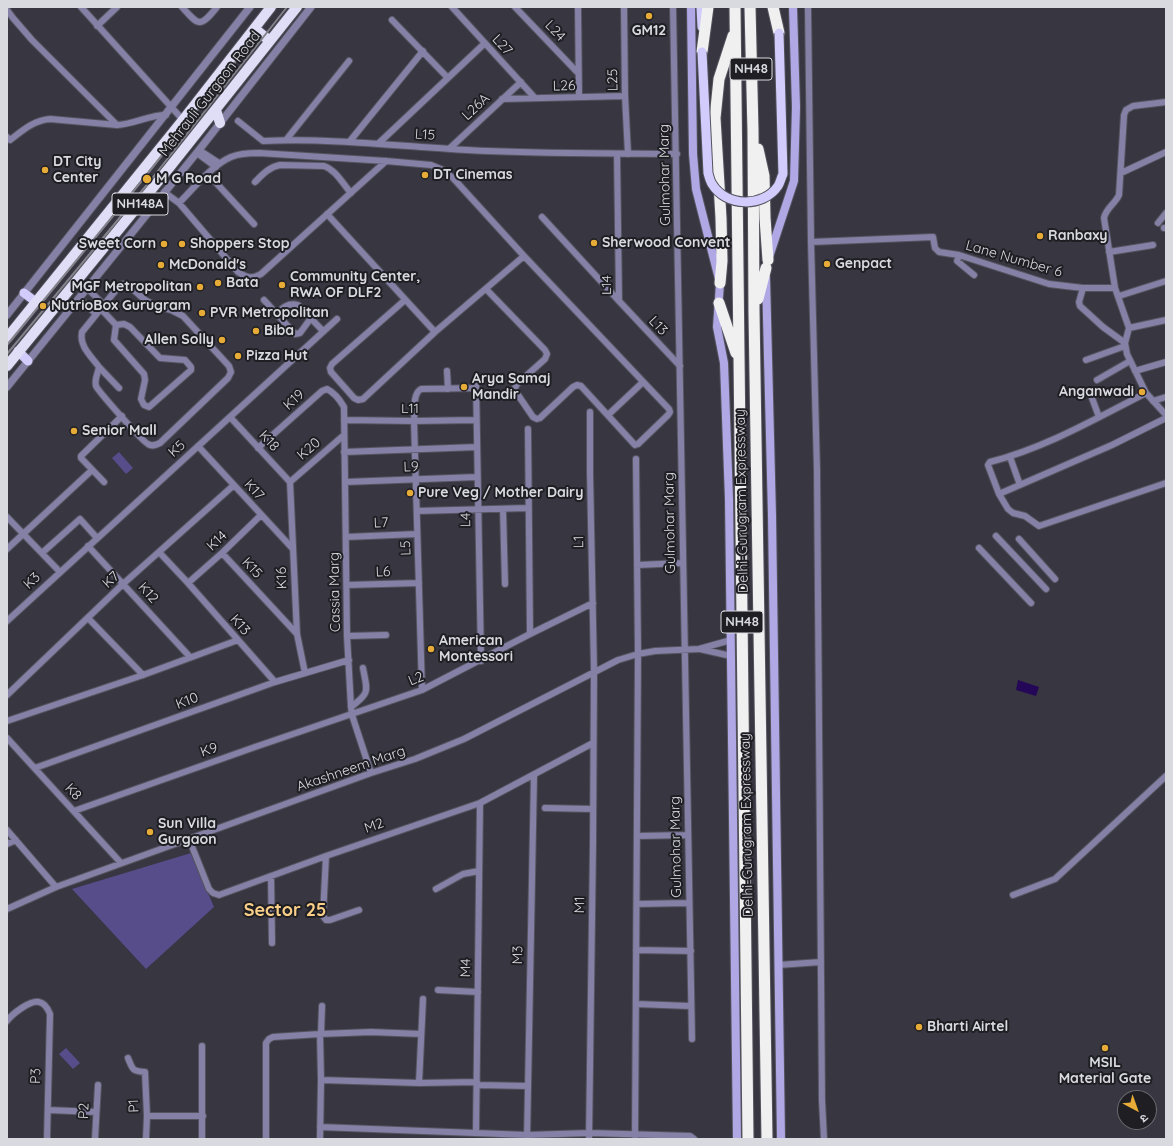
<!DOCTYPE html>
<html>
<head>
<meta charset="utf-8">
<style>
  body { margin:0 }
  #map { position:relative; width:1173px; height:1146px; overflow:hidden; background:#373641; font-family:Quicksand,"Noto Sans Devanagari",sans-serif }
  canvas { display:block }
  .frame { position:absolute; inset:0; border:8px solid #d9d9e0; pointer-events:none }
  .north { position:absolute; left:1117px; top:1090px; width:40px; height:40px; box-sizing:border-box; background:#1e1e23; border:1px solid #69696f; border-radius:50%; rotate:139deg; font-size:11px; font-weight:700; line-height:16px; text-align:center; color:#d9d9e0 }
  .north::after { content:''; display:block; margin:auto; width:14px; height:18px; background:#e7ac37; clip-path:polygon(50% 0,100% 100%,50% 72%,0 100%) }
</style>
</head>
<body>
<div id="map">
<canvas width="1173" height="1146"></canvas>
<div class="frame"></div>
<div class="north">उ</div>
</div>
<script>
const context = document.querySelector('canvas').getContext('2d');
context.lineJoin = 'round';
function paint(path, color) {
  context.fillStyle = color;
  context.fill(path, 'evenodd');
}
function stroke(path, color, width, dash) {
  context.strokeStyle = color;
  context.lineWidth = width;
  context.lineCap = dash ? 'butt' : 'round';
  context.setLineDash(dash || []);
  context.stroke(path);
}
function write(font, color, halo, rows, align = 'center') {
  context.font = font + ' Quicksand,sans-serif';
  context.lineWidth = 4;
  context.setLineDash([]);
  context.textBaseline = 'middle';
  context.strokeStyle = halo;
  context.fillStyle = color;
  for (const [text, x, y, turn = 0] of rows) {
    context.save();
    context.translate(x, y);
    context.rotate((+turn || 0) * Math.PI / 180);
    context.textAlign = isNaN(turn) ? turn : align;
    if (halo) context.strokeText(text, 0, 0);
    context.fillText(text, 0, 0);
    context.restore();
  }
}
const green = new Path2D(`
  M119,452L133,468L126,474L112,458Z
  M191,853L214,907L146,969L72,889Z
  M66,1048L80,1063L73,1069L59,1054Z`);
const water = new Path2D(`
  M1018,680L1039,687L1036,696L1016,690Z`);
const minor = new Path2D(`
  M81,7L183,120
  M182,7C199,26 200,28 217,7
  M452,7L535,98
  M515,7L578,73
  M578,7L579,97
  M624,7L625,96L628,154
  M673,7L692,1039
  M808,7L811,242L817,470L822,1101L824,1139
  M7,10L13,18L32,40L117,125
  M392,20L448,78
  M97,26L117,7
  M502,99L625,96
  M1166,102L1133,106L1126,110L1124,115L1119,195C1115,204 1106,208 1104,218L1115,288L1129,328L1125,343L1127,354L1146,393L1166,415
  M238,121L263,141C332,138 399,146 467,150C537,154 607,153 677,154
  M7,137L10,140C22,131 34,120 50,119L117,125C134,124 149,115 166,115
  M286,140L349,61
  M350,141L423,51
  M379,143L485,43
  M449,149L521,82
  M199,150L219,163
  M197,153L216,167
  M617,154L619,301
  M1121,173L1166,152
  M208,174L254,224
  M255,182C262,175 269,167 280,165L324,166C336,170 343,184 351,193
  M164,192L179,203L238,272C247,278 252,279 261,274L386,161
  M179,203C193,189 212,165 231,157C240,153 250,153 259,153L386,161L431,165L443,170L453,178L524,256L669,409L670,412L668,415L638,444L635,445L581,386L577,385L573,387L540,418L537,419L533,417L516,392L515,388L517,384L545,359L547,354L545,350L486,289
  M327,214L435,332
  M542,217L619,301L680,366
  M1158,223L1166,213
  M1164,228H1166
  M811,242L933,237L935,248L939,252L959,255L1049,284L1083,288H1115
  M1109,252L1153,245
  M959,255L957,261L974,275
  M78,279L104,305
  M124,284L128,285L145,300L156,306L171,310L183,316L229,366L231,372L228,378L160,443C156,445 152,447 148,444C143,442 98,391 96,386C94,380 98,373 99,367C91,356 79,346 82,332L120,285Z
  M1083,288L1079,302L1080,306L1103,327L1125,343
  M1119,296L1166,281
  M79,298L96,314
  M264,300L295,334L300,333L311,318
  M405,300L332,364L330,368L331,372L354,398L358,400L363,399L435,332L524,256
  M101,309L116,325L124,324L130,327L160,358L185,360L191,367V370L149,407L144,405L141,399L145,380L144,374L114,340L116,325
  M276,315C282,308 288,302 298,305L323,331
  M1129,328L1166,320
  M1086,360L1125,346
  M99,367L119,388
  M447,371L448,389
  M1135,371L1166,362
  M476,380L481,661
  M1097,380L1130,361
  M1146,393C1095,419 1045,448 990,462L988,465L999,494L1008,509L1013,513L1025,516L1039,526L1166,483
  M1092,398L1099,417
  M1153,401L1166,397
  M608,415L643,382
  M230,417L290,482
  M344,420L414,421L476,420
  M528,429L530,634
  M198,446L293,549
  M258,448L322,391L327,389C335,393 340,400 344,407L347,636L351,707L352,715L371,773
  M344,452L477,447
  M1010,457L1020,485
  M104,482L81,458V456L122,416
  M290,482L297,634L305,673
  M290,482L344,435
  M345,482L477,477
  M999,494L1112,445L1166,418
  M503,509L505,584
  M417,511L528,508
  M7,517L60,572
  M996,536L1046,589
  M346,537L417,534
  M1019,539L1055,579
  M88,546L190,657
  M979,548L1031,603
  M7,549L92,470
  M159,552L188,583L275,682
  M42,553L80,519L97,538
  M222,553L297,634
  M637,565L683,563
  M188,583L222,553L261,515
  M347,585L419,583
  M88,618L143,675
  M7,621L337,319
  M347,636L386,635
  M700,649L731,656
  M422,690L414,421C415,412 412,394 421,389L476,388
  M7,695L123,584L234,485
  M351,707C371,692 367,691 363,668
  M7,721L143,675L238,640
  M7,738L121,863
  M35,768L275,682L349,660
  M545,808L593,809
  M74,811L255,747L422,690L530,634L593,603
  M7,830L56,887
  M637,836L688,835
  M189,839L209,889L213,893L219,895L326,856L480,803L593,743
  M7,844L16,840
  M326,856L323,916L326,920H330L359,910
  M271,876L272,943
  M436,889L463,874L479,871
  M1013,895L1055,879L1166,776
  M637,904L689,903
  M7,909L56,887L371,773L415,759L464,739L618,660L638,654L655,651L699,649L731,640
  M636,950L691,951
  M778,965L821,962
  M438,990L478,992
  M636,1004L690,1006
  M7,1021C12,1014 30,1000 39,1002C45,1003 48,1009 50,1014L47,1139
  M321,1034L322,1006
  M128,1058C133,1070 132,1071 145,1072L147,1116L146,1139
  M321,1080L419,1083L477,1082
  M419,1083L423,999
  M477,1085L528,1086
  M48,1110L96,1112
  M147,1116H203
  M320,1127L527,1135L590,1133L690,1136L694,1139
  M476,1133L480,803
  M95,1139L98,1085
  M202,1139V1046
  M266,1139V1043L269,1039L273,1037L320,1034
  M320,1139L321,1080L320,1034L371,1032L421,1034
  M527,1139L534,775
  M589,1139L593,844L594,671L590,473V412
  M635,1139L638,654L636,459`);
const tertiary = new Path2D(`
  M7,315L250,7
  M7,387L199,150L311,7`);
const secondary = new Path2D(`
  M691,7L693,154L696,189L720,283L717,327L724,363L729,499L737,1139
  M769,257L794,181L796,107L793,7
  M766,278L772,516L781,1139`);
const primary = new Path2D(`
  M701,7L702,27
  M24,293L36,302
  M18,351L28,361`);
const trunk = new Path2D(`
  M255,29L270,41
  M216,110L220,123
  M7,338L183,120L271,7
  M7,366L169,168L297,7`);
const motorway = new Path2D(`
  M735,7L748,1139
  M750,7L753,131L754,311L767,1139
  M773,7L779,33
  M702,52L708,7
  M758,149L764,176L765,218L768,260
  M720,283L722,261L721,218L715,118L719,79L733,36
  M758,299L766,268
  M719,303L736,353`);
const rail = new Path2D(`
  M7,345L145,177L248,46
  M7,354L150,181L287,7`);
const primaryBridge = new Path2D(`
  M702,52L708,173C709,177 710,181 712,184C726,207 763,208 778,186C780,183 781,178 783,174L779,33`);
const markers = [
  [649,16,4,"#e7ac37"],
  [45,170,4,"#e7ac37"],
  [425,175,4,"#e7ac37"],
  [147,179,5,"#e7ac37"],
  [1040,236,4,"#e7ac37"],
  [594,243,4,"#e7ac37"],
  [164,244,4,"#e7ac37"],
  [182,244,4,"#e7ac37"],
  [827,264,4,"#e7ac37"],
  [161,265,4,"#e7ac37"],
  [218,283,4,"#e7ac37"],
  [282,285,4,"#e7ac37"],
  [200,287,4,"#e7ac37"],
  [43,306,4,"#e7ac37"],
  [202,313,4,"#e7ac37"],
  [256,331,4,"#e7ac37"],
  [222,340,4,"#e7ac37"],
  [238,356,4,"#e7ac37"],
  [464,387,4,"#e7ac37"],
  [1142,392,4,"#e7ac37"],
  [74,431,4,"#e7ac37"],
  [410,493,4,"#e7ac37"],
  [431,649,4,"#e7ac37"],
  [150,832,4,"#e7ac37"],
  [919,1027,4,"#e7ac37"],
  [1105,1048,4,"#e7ac37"]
];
const shields = [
  [751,69,42],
  [140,204,56],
  [742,622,42]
];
const shieldNames = [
  ["NH48",751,69],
  ["NH148A",140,204],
  ["NH48",742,622]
];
const streetNames = [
  ["L24",555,31,46],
  ["L27",502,45,47],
  ["L25",613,80,-91],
  ["L26",564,86,-1],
  ["Mehrauli Gurgaon Road",210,94,-52],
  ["L26A",476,107,-43],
  ["L15",425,135,4],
  ["Gulmohar Marg",665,175,-91],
  ["Lane Number 6",1014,259,16],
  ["L14",607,285,-90],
  ["L13",658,326,47],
  ["K19",294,400,-42],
  ["L11",410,409],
  ["K18",269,441,47],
  ["K5",177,449,-42],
  ["K20",309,449,-41],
  ["L9",411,467,-2],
  ["K17",254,490,48],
  ["Delhi-Gurugram Expressway",742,501,-91],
  ["L4",466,520,-91],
  ["L7",381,523,-2],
  ["Gulmohar Marg",670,523,-91],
  ["K14",217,541,-43],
  ["L1",579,542,-91],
  ["L5",406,548,-92],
  ["K15",252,568,47],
  ["L6",383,572,-2],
  ["K16",282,578,-92],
  ["K7",111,580,-43],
  ["K3",32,581,-43],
  ["Cassia Marg",335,592,-91],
  ["K12",148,593,48],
  ["K13",240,625,49],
  ["L2",416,679,-23],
  ["K10",187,701,-20],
  ["K9",209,750,-19],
  ["Akashneem Marg",351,769,-19],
  ["K8",73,792,47],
  ["Delhi-Gurugram Expressway",747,825,-91],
  ["M2",374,826,-19],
  ["Gulmohar Marg",676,847,-91],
  ["M1",580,905,-89],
  ["M3",518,955,-89],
  ["M4",466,968,-89],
  ["P3",36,1076,-89],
  ["P1",134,1106,-92],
  ["P2",84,1111,-88]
];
const poiNames = [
  ["GM12",649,31,"center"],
  ["DT City",53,162],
  ["Center",53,178],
  ["DT Cinemas",433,175],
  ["M G Road",156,179],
  ["Ranbaxy",1048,236],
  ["Sherwood Convent",602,243],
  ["Sweet Corn",156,244,"right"],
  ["Shoppers Stop",190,244],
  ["Genpact",835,264],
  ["McDonald's",169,265],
  ["Community Center,",290,277],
  ["RWA OF DLF2",290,293],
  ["Bata",226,283],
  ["MGF Metropolitan",192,287,"right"],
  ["NutrioBox Gurugram",51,306],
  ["PVR Metropolitan",210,313],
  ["Biba",264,331],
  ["Allen Solly",214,340,"right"],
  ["Pizza Hut",246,356],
  ["Arya Samaj",472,379],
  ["Mandir",472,395],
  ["Anganwadi",1134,392,"right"],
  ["Senior Mall",82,431],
  ["Pure Veg / Mother Dairy",418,493],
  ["American",439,641],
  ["Montessori",439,657],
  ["Sun Villa",158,824],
  ["Gurgaon",158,840],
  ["Bharti Airtel",927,1027],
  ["MSIL",1105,1063,"center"],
  ["Material Gate",1105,1079,"center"]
];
const districtNames = [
  ["Sector 25",285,911]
];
paint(green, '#574d8a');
paint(water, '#240757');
stroke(minor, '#54535e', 8);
stroke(tertiary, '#54535e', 9);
stroke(secondary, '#54535e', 10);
stroke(primary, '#54535e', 11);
stroke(trunk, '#54535e', 12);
stroke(motorway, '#54535e', 13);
stroke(minor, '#8480a6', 6);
stroke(tertiary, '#8480a6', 7);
stroke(secondary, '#afa8e5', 8);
stroke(primary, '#d1ccfb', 9);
stroke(trunk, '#e0def6', 10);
stroke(motorway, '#f0f0f0', 11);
stroke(rail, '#83828b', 2);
stroke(primaryBridge, '#54535e', 11, []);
stroke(primaryBridge, '#d1ccfb', 9);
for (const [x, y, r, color] of markers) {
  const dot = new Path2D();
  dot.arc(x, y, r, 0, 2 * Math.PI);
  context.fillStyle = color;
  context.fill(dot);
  stroke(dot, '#1e1e23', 1.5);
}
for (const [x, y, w] of shields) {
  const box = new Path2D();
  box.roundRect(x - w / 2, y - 11, w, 22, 3);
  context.fillStyle = '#1e1e23';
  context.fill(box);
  stroke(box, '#d9d9e0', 1);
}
write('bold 13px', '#d9d9e0', null, shieldNames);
write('14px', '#d9d9e0', '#1e1e23', streetNames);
write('bold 14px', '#d9d9e0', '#1e1e23', poiNames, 'left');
write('bold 18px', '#fad089', '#1e1e23', districtNames);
</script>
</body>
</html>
